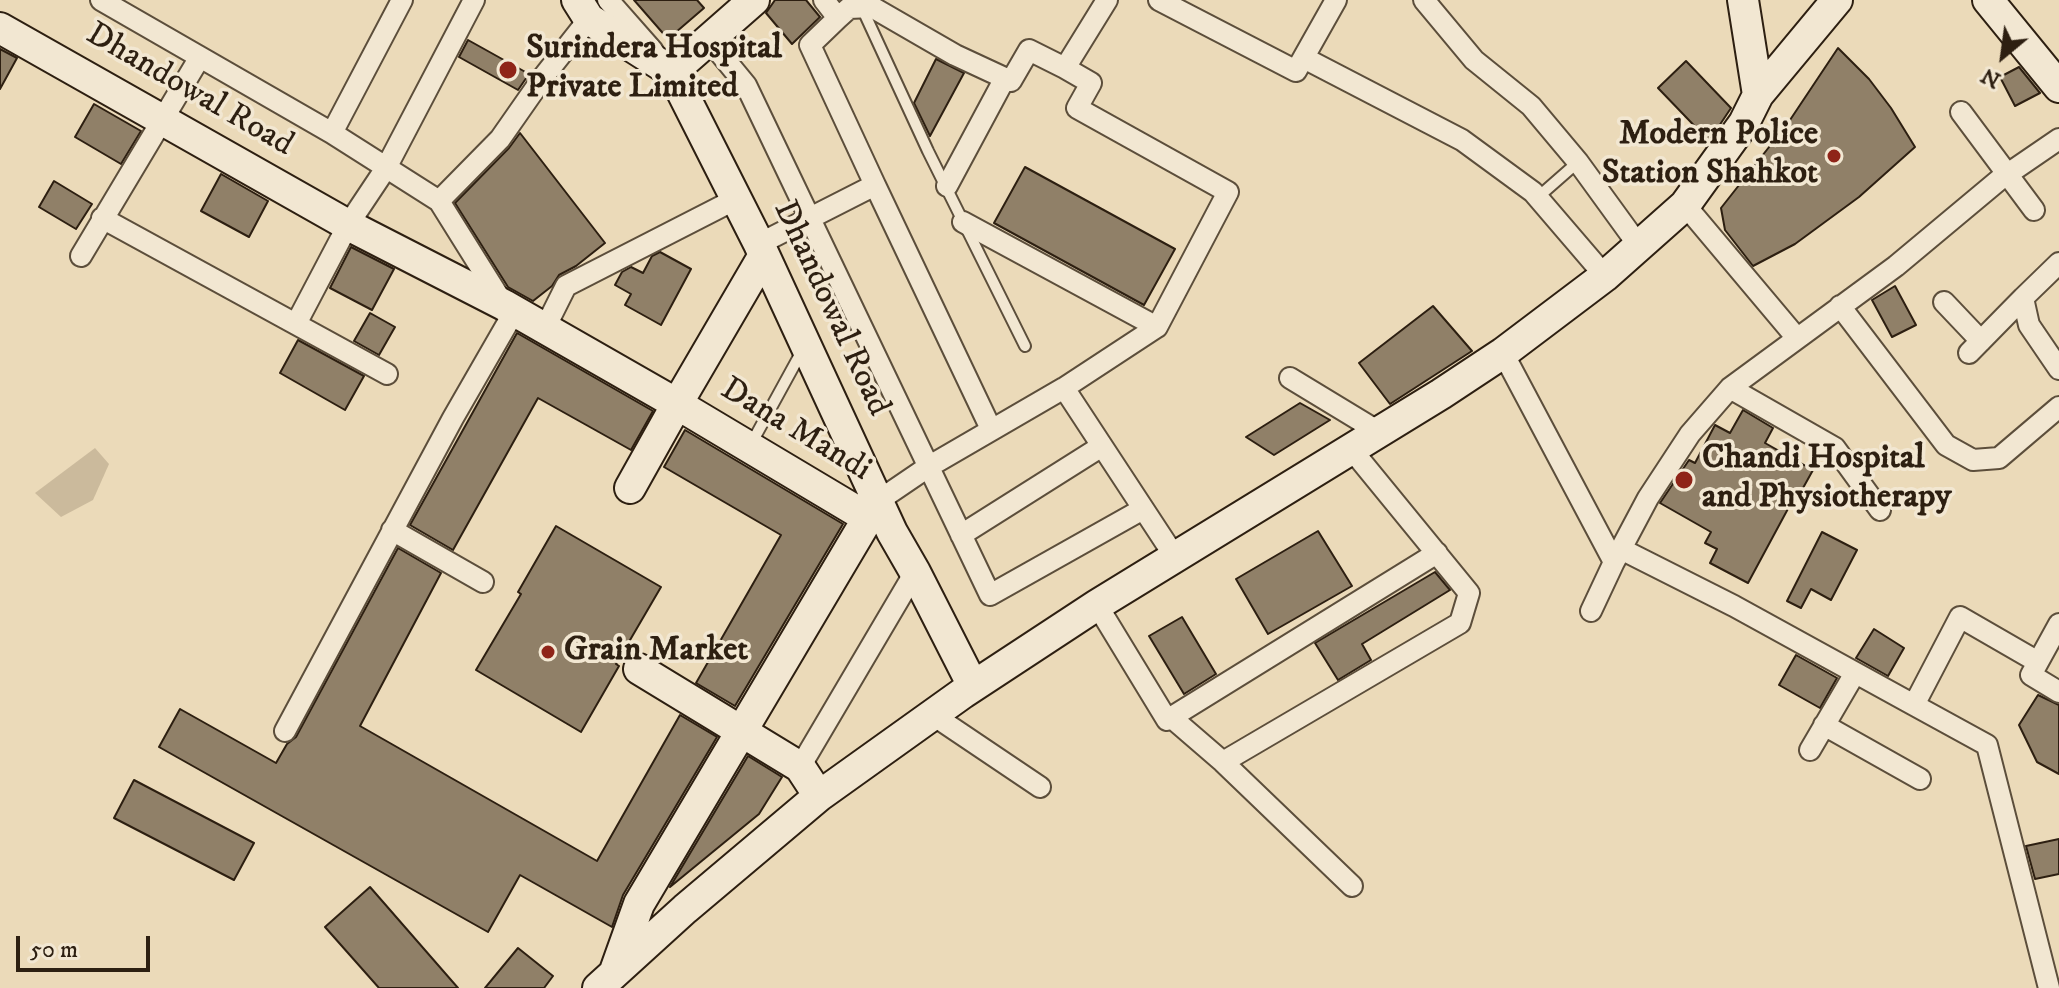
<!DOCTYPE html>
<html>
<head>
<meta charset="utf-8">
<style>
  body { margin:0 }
  #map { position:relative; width:2059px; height:988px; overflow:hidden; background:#ebdab9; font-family:"IM FELL DW Pica",serif }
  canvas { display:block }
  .north { position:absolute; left:1963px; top:16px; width:80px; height:80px; -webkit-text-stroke:6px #f2e7d2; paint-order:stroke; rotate:209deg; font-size:22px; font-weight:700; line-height:32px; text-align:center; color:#2d1f11 }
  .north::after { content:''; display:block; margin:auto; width:28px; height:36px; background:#2d1f11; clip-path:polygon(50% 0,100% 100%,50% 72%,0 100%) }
  .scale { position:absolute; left:16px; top:936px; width:134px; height:36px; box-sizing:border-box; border:4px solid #2d1f11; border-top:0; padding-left:10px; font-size:24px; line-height:28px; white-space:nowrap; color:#2d1f11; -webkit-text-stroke:6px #f2e7d2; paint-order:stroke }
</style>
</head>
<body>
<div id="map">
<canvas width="2059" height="988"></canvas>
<div class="north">N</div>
<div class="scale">50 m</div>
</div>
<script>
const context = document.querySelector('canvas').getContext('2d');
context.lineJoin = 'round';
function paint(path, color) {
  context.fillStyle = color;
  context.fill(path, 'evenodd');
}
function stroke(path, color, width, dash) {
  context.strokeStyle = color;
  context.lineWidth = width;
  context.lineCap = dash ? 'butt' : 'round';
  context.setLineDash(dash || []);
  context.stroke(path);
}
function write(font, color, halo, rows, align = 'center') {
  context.font = font + ' "IM FELL DW Pica",serif';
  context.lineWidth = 7;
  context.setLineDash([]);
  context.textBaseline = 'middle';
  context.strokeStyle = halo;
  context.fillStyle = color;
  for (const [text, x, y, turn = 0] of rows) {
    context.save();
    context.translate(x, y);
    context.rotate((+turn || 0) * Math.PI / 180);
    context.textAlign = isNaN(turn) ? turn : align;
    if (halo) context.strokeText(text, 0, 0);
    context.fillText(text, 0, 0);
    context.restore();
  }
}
const green = new Path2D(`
  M95,448L109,464L93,500L61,517L35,493Z`);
const building = new Path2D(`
  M634,0H697L704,8L668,39Z
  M775,0H806L820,17L792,44L766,13Z
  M468,40L529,74L518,90L459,57Z
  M1838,48L1869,79L1891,108L1915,147L1859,197L1795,244L1753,266L1725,230L1721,208L1788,123Z
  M0,49L17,58L0,89Z
  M936,59L964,73L930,136L914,103Z
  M1686,61L1731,108L1709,141L1658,88Z
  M2019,67L2040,93L2015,106L2000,77Z
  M94,104L141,131L121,164L75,137Z
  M520,133L605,243L576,266L559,275L552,286L533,301L508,287L455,203L509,148Z
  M1025,167L1175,249L1144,305L994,223Z
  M221,174L268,201L249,237L201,211Z
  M54,181L92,204L76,229L39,207Z
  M351,247L394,269L372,310L330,288Z
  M660,252L691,269L661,325L625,305L631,294L615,285L622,272L631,267L643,273L652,256Z
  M1895,286L1916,325L1892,337L1872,300Z
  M1433,306L1472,351L1390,404L1359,363Z
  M370,313L395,327L379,355L354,341Z
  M517,333L653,411L631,450L538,398L453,550L410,525Z
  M298,340L364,376L345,410L280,373Z
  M1300,403L1330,420L1274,455L1246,437Z
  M1743,410L1773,428L1765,443L1813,470L1793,506L1790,505L1748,583L1710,563L1717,549L1705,543L1711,532L1660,503L1689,460L1695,463L1715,425L1730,433Z
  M685,430L843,524L735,706L696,683L781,535L664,467Z
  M556,526L661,587L616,664L619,666L581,732L476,670L521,594L518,592Z
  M1318,531L1352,586L1268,634L1236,579Z
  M1822,532L1857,550L1831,600L1811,589L1801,608L1787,601Z
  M398,548L441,573L360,726L597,861L680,715L717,737L623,895L612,927L520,875L488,932L159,747L180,709L276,763L287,744L296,737Z
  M1435,572L1450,590L1362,644L1371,660L1338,680L1315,643Z
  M1182,617L1216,674L1184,694L1149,636Z
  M1874,629L1904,648L1888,676L1856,658Z
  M1796,655L1837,678L1820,708L1779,685Z
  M2038,695L2059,705V774L2037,762L2019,725Z
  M748,756L782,777L759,814L670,887Z
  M134,780L254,843L234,880L114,818Z
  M2059,839V874L2035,879L2026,846Z
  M370,887L458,988H379L325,927Z
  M518,948L553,976L544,988H485Z`);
const lane = new Path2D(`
  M862,8L928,151L1025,346
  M1537,198L1578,162
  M750,446L802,351`);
const street = new Path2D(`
  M101,0L332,133
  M402,0L332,133L439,201L504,305
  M608,0L653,51
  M1159,0L1296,71L1336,0
  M1424,0L1474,60L1531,106L1578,162L1639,246
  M838,18L849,8L872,7L955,55L1011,81L1029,50L1065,68
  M709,40L746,85L990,595L1143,509
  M1304,58L1462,140L1533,192L1605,276
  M1961,112L2034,210
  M875,185L991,429
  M947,186L1005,78
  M439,201L500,139L544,76L589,19
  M1685,205L1796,337
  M102,218L387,374
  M963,222L1157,327
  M759,244L875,185L810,45L838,18L824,0
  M81,256L200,57
  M2059,263L2023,298L2029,325L2059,369
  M1944,302L1981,341
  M1840,306L1946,445L1973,460L1999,458L2059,407
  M297,322L348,225L386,168L474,0
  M545,328L566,286L736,199
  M1503,353L1614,562L1648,498L1690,434L1730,388L1896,266L1999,180L2059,139
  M1969,353L2023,298
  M1290,378L1379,432
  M1064,388L1175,557
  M1730,388L1835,448L1880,510
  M878,501L928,467L1064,388L1157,327L1228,192L1077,108L1091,83L1065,68L1107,0
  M392,530L483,582
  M961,535L1102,446
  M1621,549L1734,606L1914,705L1960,617L2038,662
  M1097,605L1167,720L1437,553
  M1591,611L1614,562
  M2059,624L2031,675L2059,692
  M1914,705L1987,745L2049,988
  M933,715L1040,787
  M1172,718L1223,762L1352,886
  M1824,725L1920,779
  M285,731L453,418L514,312
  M1810,750L1855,673
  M1223,762L1460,623L1469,593L1352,450
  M800,767L915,572`);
const secondary = new Path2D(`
  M577,0L589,19L672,72L759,244L892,532L915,572L973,686
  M1743,0L1758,95
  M1988,0L2059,87
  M0,28L348,225L504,305L677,404L764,255
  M672,72L754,0
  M639,669L800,767L819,796
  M615,971L639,904L868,518L677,404L630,488
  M598,988L685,909L819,796L963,693L1097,605L1441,394L1503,353L1605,276L1685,205L1744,123L1758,95L1837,0`);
const markers = [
  [508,70,10,"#8f2418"],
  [1834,156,8,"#8f2418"],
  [1684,480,10,"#8f2418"],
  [548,652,8,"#8f2418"]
];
const poiNames = [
  ["Surindera Hospital",526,50],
  ["Private Limited",526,89],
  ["Modern Police",1818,136,"right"],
  ["Station Shahkot",1818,175,"right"],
  ["Chandi Hospital",1702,460],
  ["and Physiotherapy",1702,499],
  ["Grain Market",564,652]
];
const streetNames = [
  ["Dhandowal Road",189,91,30],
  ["Dhandowal Road",830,309,65],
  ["Dana Mandi",795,431,31]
];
paint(green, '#cbba9c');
paint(building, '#908068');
stroke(building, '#2d1f11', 2);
stroke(lane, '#5c4e3b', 14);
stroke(street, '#5c4e3b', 24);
stroke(secondary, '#2d1f11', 34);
stroke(lane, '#f2e7d2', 10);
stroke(street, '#f2e7d2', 20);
stroke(secondary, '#f2e7d2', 30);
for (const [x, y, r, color] of markers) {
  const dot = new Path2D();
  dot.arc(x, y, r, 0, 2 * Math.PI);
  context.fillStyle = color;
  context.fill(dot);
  stroke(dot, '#f2e7d2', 3);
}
write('bold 34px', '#2d1f11', '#f2e7d2', poiNames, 'left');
write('34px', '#2d1f11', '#f2e7d2', streetNames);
</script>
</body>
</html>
